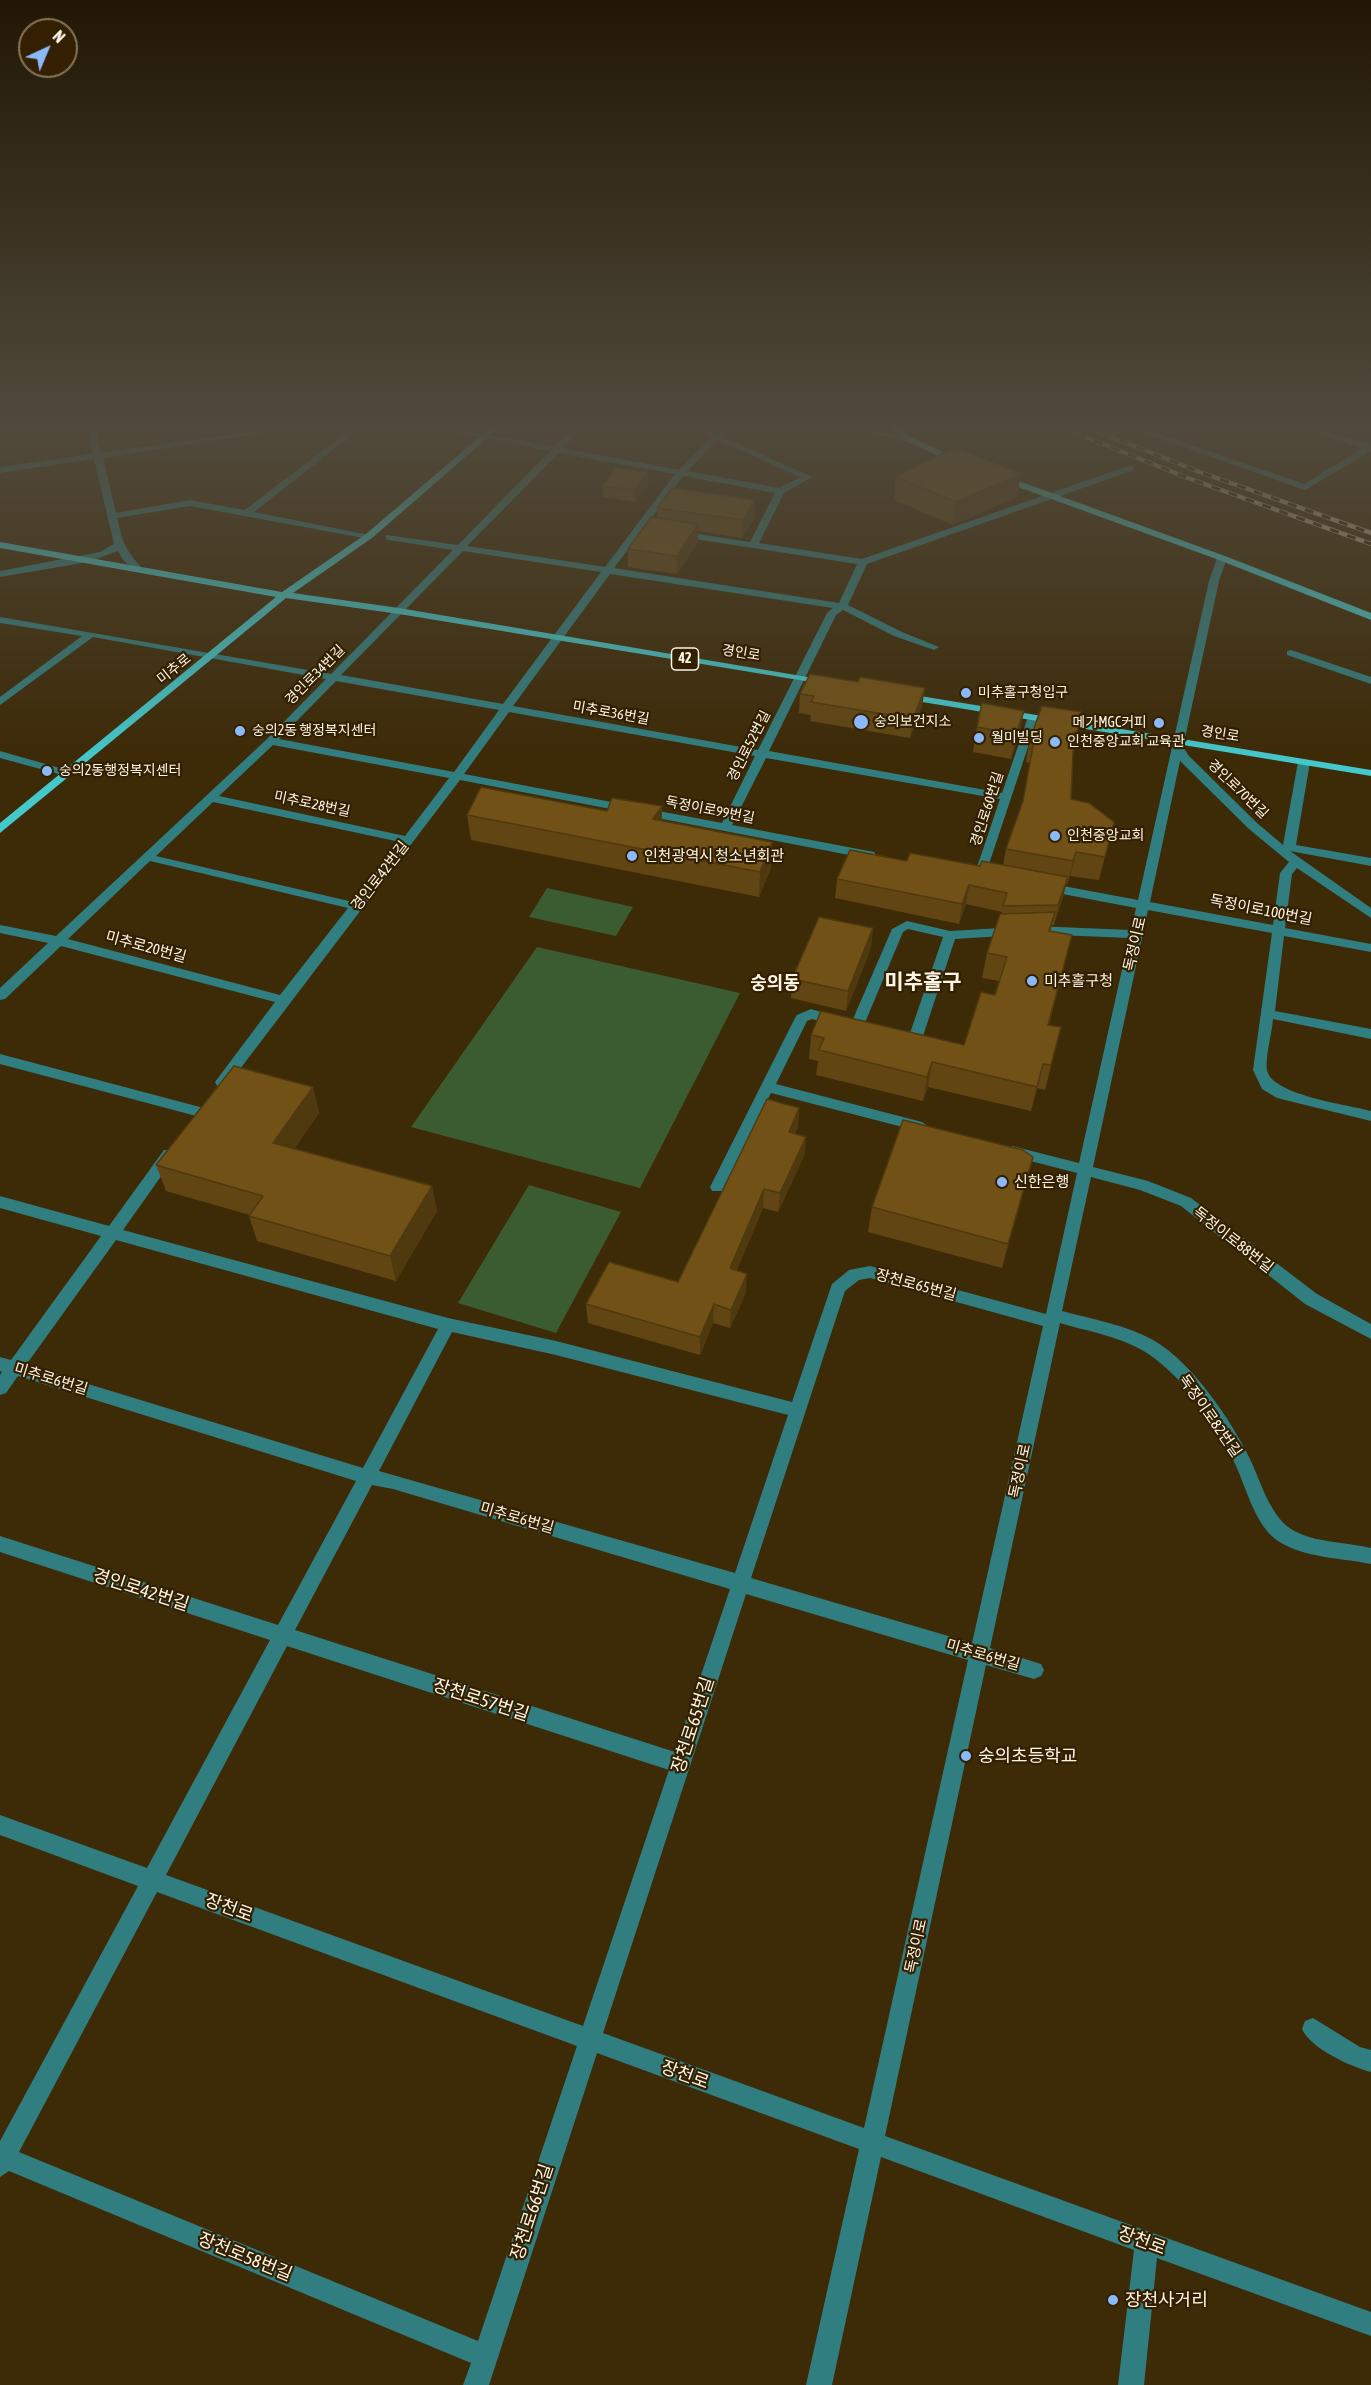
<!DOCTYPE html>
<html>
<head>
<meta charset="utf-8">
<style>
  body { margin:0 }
  #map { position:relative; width:1371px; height:2385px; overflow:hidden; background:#3d2a07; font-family:"Asap Condensed",sans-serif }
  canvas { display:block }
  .north { position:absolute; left:18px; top:18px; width:60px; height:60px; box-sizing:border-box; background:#332000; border:2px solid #84755c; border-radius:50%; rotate:44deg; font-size:16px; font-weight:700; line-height:24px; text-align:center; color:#fdf4e6 }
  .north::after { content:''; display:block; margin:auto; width:21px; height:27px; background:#8cb9fc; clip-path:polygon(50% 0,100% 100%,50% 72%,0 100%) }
</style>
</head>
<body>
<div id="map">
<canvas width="1371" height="2385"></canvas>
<div class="north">N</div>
</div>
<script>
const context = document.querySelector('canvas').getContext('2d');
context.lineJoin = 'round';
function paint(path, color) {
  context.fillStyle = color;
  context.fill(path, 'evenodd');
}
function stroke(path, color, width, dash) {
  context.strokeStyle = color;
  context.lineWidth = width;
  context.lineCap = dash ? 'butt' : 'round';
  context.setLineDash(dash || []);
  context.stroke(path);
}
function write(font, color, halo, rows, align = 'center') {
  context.font = font + ' "Asap Condensed","Noto Sans KR",sans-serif';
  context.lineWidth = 4.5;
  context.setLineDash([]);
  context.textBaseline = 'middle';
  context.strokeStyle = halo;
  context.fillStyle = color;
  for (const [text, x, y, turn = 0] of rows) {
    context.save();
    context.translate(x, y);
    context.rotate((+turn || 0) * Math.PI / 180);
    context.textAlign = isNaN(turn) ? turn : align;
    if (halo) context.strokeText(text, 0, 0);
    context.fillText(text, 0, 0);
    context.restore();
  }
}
const green = new Path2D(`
  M547,888L633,907L616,936L529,917Z
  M537,947L740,993L640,1188L411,1127Z
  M529,1185L621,1212L556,1333L458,1303Z`);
const minor = new Path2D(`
  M87,427H95L101,453L281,427H302L103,458L116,513L190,500L245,510L353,427H362L254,512L374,536L369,539L190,506L117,518C123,542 124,548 141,567L139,569H133L123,560L118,551L88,562L0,577V571L100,552L114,544L94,459L0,473V467L93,454Z
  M429,427H446L555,447L574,427H583L563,448L679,470L711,437L690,427H701L716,433L730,427H741L723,437L812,477L784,493L759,543L862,559L1128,466H1134V470L867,564L848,605L902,632L939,647L934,650L894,636L843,610L836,615L769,751L1002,793L1028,717L1037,715L1038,717L984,879H976L974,876L1000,799L766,758L732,825L874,852L876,855L870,859L460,780L227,1086H217L215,1082L275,1002L61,946L5,999L0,1000V988L48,943L0,933V925L56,936L267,739L326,679L93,637L0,705V697L82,636L0,623V617L331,674L453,550L389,540L386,539V535L458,545L550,451ZM717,440L801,477L779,488L688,471ZM559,453L675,474L605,567L467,546ZM683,476L775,493L750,542L678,531L673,534L675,536L857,564L839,603L614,568ZM463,551L601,572L503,704L341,675ZM610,574L833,608L827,613L758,750L513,706ZM336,681L499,710L454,772L279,739ZM509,712L755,756L722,823L464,774ZM273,745L449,778L405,836L219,796ZM213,802L400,842L353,902L156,856ZM150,861L348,908L280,995L68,939Z
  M842,427H859L910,438L906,441Z
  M1127,427H1139L1304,484L1362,449L1300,427H1312L1371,444V451L1305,490Z
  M1222,555L1227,558L1219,581L1183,747L1189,756L1257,823L1283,845L1298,762L1300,760H1308L1310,762L1296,845L1371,858V866L1290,851L1371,908V918L1297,868L1292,874L1285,928L1371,944V952L1284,936L1275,1011L1371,1029V1039L1273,1019C1272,1033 1265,1058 1267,1070C1271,1095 1349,1105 1371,1111V1121L1277,1098L1262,1089L1253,1070L1272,933L1148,910L1093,1167L1148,1181L1191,1198L1317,1294L1371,1324V1339L1305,1304L1181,1206L1140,1190L1091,1177L1062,1311C1092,1319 1126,1325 1153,1340C1192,1362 1231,1420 1250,1459C1261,1482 1269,1514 1291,1529C1313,1543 1347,1542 1371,1548V1564C1342,1558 1304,1558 1278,1541C1255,1525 1247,1490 1236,1466C1220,1428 1178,1370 1142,1350C1117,1336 1087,1331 1060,1323L990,1648L1041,1664L1044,1670L1041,1676L1034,1679L986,1665L885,2136L1371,2312V2336L1157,2258L1144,2385H1118L1134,2250L881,2157L832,2385H806L859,2149L597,2053L489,2385H463L471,2363L9,2171L0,2177V2141L138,1886L0,1835V1815L147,1868L270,1640L0,1552V1536L278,1625L356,1481L18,1376L6,1393L0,1395V1375L2,1372L0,1371V1357L11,1360L101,1236L0,1208V1196L109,1226L164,1150H174L176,1154L174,1158L123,1230L448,1318L556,1341L792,1402L832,1284L849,1270L870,1266L1046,1314L1077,1173L1007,1155L1005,1151L1012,1146L1079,1163L1129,938L1035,934L955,939L922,1039L906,1049L897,1046L895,1043L897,1040L909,1036L943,937L908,929L903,932L864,1025L874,1034L867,1039L850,1026L892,929L907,921L950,931L1035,926L1131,930L1136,908L1047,891L1041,887L1047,883L1138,900L1209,581L1217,558ZM1180,761L1249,829L1289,862L1280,873L1273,925L1150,902ZM116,1240L438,1329L363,1468L26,1365ZM870,1278L1043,1326L972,1643L751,1578L845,1291L859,1280ZM452,1332L556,1355L788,1415L735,1573L379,1471ZM372,1485L393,1489L730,1589L675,1752L295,1630ZM746,1594L968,1660L864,2128L603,2033ZM287,1646L669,1770L583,2026L166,1875ZM157,1892L577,2046L478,2341L19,2152Z
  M1291,650L1371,677V684L1287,655V651Z
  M0,751L70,771L72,773L66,776L0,758Z
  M811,1009L841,1018L843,1021L836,1026L812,1019L807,1021L776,1084L922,1122L929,1127L922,1132L771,1093L722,1191H712L710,1187L795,1018L797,1015Z
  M0,1054L200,1107L207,1112L200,1117L0,1064Z
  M1313,2018L1360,2047L1371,2050V2072C1351,2067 1310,2048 1302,2029L1305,2021Z`);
const major = new Path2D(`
  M491,427H500L372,538L293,593L399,608L825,680L830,683L829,685L399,614L286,598L0,833V823L276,597L0,548V542L282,592L366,534Z
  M890,427H899L909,436L964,462L957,464L903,440Z
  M999,476H1005L1225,556L1371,613V620L1219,560L999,480Z
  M902,693L1371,770V776L898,698V694Z`);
const rail = new Path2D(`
  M1061,427L1185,477L1371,544
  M1086,427L1197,471L1371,533`);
const wall = new Path2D(`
  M896,477L1017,497L953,525L894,500Z
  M649,484L635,502L603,497L602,486Z
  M755,500V518L742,538L698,531V542L677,574L628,567V549L657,518V508Z
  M858,682L925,688L922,706L910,738L810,721L811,715L799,713L800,694Z
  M1081,712L1073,752L1071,799L1114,822L1099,880L1070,876L1067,885L1066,884L1063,897L1054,925H1052L1051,931L1066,960L1049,1025L1061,1027L1045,1090L1037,1088L1031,1111L928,1087L923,1101L816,1075L818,1061L809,1059L811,1035L964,1045L995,995L999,981L982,978L987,953L1002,912L966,904L959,924L835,898L837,879L907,861L980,866L1003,865L1006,849L1023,802L1030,763L1026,762L1030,739Z
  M977,727L1019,735L1011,759L973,752Z
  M662,806V821L772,842L771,868L759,897L471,840L467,815L607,811Z
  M873,928L871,948L846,1011L791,998L792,979Z
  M313,1087L319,1113L294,1149L432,1186L437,1211L396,1281L257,1241L249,1216L250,1215L166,1191L156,1165Z
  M799,1108L798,1127L795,1134L806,1137L804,1156L778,1212L763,1208L737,1270L746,1293L730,1328L713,1323L700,1355L588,1323L586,1304L678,1282Z
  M1026,1182L1002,1268L868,1232L872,1207Z`);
const shadedWall = new Path2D(`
  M648,472L649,484L635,502V490Z
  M1021,474L1017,497L953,525L956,502Z
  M755,500V518L742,538L743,520Z
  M698,524V542L677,574V556Z
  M925,688L922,706L910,738L913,719Z
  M1024,711L1019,735L1011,759L1016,734Z
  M662,806V831L653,819Z
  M772,842L771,868L759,897L760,872Z
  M1076,852L1070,876L1067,885L1073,861Z
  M1068,877L1063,897L1054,925L1058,905Z
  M969,885L966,904L959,924L962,904Z
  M873,928L871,948L846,1011L848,991Z
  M932,1062L928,1087L923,1101L927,1077Z
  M313,1087L319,1113L280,1168L273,1143Z
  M799,1108L798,1127L787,1151L789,1132Z
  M806,1137L804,1156L778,1212L780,1193Z
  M1033,1157L1026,1182L1002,1268L1008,1244Z
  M432,1186L437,1211L396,1281L390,1256Z
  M764,1189L763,1208L730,1286V1268Z
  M747,1274L746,1293L730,1328L731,1310Z
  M714,1304L713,1323L700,1355V1337Z`);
const building = new Path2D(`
  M955,447L1021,474L956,502L896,477Z
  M616,468L648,472L635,490L602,486Z
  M672,488L755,500L743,520L657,508Z
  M651,517L698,524L677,556L628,549Z
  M810,674L858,682L860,677L925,688L913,719L811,702L814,696L800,694Z
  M982,703L1024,711L1016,734L977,727Z
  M1042,706L1081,712L1077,733L1074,732L1071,799L1089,803L1114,822L1105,857L1076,852L1073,861L1006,849L1023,801L1034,740L1030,739Z
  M481,787L607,811L612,798L662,806L653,819L772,842L760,872L467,815Z
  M850,850L907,861L910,853L980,866L982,861L1068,877L1058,905L1003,906L1007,893L969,885L962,904L837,879Z
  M1055,912L1049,931L1072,935L1048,1025L1061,1027L1051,1065L1043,1064L1037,1087L932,1062L927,1077L819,1050L824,1038L811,1035L821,1011L964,1045L981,992L995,995L1007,957L987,953L1000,914Z
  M819,917L873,928L848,991L792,979Z
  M234,1066L313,1087L273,1143L432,1186L390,1256L249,1216L263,1196L156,1165Z
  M767,1099L799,1108L789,1132L806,1137L780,1193L764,1189L730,1268L747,1274L731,1310L714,1304L700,1337L586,1304L609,1262L678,1282Z
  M903,1120L1023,1150L1033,1157L1008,1244L872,1207Z`);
const markers = [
  [966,693,6,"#8cb9fc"],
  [861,722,8,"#8cb9fc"],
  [1159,723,6,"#8cb9fc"],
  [240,731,6,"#8cb9fc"],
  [979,738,6,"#8cb9fc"],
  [1055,742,6,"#8cb9fc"],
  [47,771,6,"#8cb9fc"],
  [1055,836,6,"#8cb9fc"],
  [632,856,6,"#8cb9fc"],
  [1032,981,6,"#8cb9fc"],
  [1002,1182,6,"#8cb9fc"],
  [966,1756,6,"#8cb9fc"],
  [1113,2300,6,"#8cb9fc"]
];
const farStreetnames = [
  ["경인로",741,653,9],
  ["미추로",174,669,-39],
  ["경인로34번길",315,675,-45],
  ["미추로36번길",611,713,10],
  ["경인로",1220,734,9],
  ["경인로52번길",749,746,-63],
  ["경인로70번길",1238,789,44],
  ["미추로28번길",312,804,12],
  ["경인로60번길",987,809,-72],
  ["독정이로99번길",710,810,11]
];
const shields = [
  [685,659,27]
];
const shieldNames = [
  ["42",685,659]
];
const farPoinames = [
  ["미추홀구청입구",978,693],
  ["숭의보건지소",874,722],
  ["메가MGC커피",1147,723,"right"],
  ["숭의2동 행정복지센터",252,731],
  ["월미빌딩",991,738],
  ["인천중앙교회 교육관",1067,742],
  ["숭의2동행정복지센터",59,771],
  ["인천중앙교회",1067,836]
];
const poiNames = [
  ["인천광역시 청소년회관",644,856],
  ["미추홀구청",1044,981],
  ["신한은행",1014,1182]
];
const streetNames = [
  ["경인로42번길",380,876,-52],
  ["독정이로100번길",1261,910,11],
  ["독정이로",1135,944,-77],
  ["미추로20번길",146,947,15],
  ["독정이로88번길",1233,1240,38],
  ["장천로65번길",916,1285,15],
  ["미추로6번길",51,1379,17],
  ["독정이로82번길",1210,1416,55],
  ["독정이로",1020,1471,-78],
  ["미추로6번길",517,1518,16],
  ["미추로6번길",983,1655,16],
  ["독정이로",916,1946,-78]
];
const quarterNames = [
  ["숭의동",775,983]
];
const nearStreetnames = [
  ["경인로42번길",141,1590,18],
  ["장천로57번길",481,1700,18],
  ["장천로65번길",693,1725,-72],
  ["장천로",229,1908,20],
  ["장천로",685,2075,20],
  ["장천로66번길",532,2212,-72],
  ["장천로",1142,2241,20],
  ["장천로58번길",245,2257,22]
];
const nearPoinames = [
  ["숭의초등학교",978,1756],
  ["장천사거리",1125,2300]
];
const districtNames = [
  ["미추홀구",923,982]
];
paint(green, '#3b5c31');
paint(minor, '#317e80');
paint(major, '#44c8cc');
stroke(rail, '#b8ab96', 4.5);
stroke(rail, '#332000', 3, [9]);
paint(wall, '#614613');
paint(shadedWall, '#4f390f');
paint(building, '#715116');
stroke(building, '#4f390f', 1.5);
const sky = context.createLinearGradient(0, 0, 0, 761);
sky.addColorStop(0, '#221704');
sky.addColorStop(0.56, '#514a3c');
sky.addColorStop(1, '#514a3c00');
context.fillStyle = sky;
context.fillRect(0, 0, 1371, 761);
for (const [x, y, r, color] of markers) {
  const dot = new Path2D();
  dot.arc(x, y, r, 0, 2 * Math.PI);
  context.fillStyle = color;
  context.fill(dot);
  stroke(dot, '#332000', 2);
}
write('14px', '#fdf4e6', '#332000', farStreetnames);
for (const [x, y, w] of shields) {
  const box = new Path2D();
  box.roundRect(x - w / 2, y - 11, w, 22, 4.5);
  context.fillStyle = '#332000';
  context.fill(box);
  stroke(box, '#fdf4e6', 1.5);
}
write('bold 14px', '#fdf4e6', null, shieldNames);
write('14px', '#fdf4e6', '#332000', farPoinames, 'left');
write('15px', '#fdf4e6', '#332000', poiNames, 'left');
write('15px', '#fdf4e6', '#332000', streetNames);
write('bold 18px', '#fdf4e6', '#332000', quarterNames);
write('18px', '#fdf4e6', '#332000', nearStreetnames);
write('18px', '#fdf4e6', '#332000', nearPoinames, 'left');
write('bold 21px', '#fdf4e6', '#332000', districtNames);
</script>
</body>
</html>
